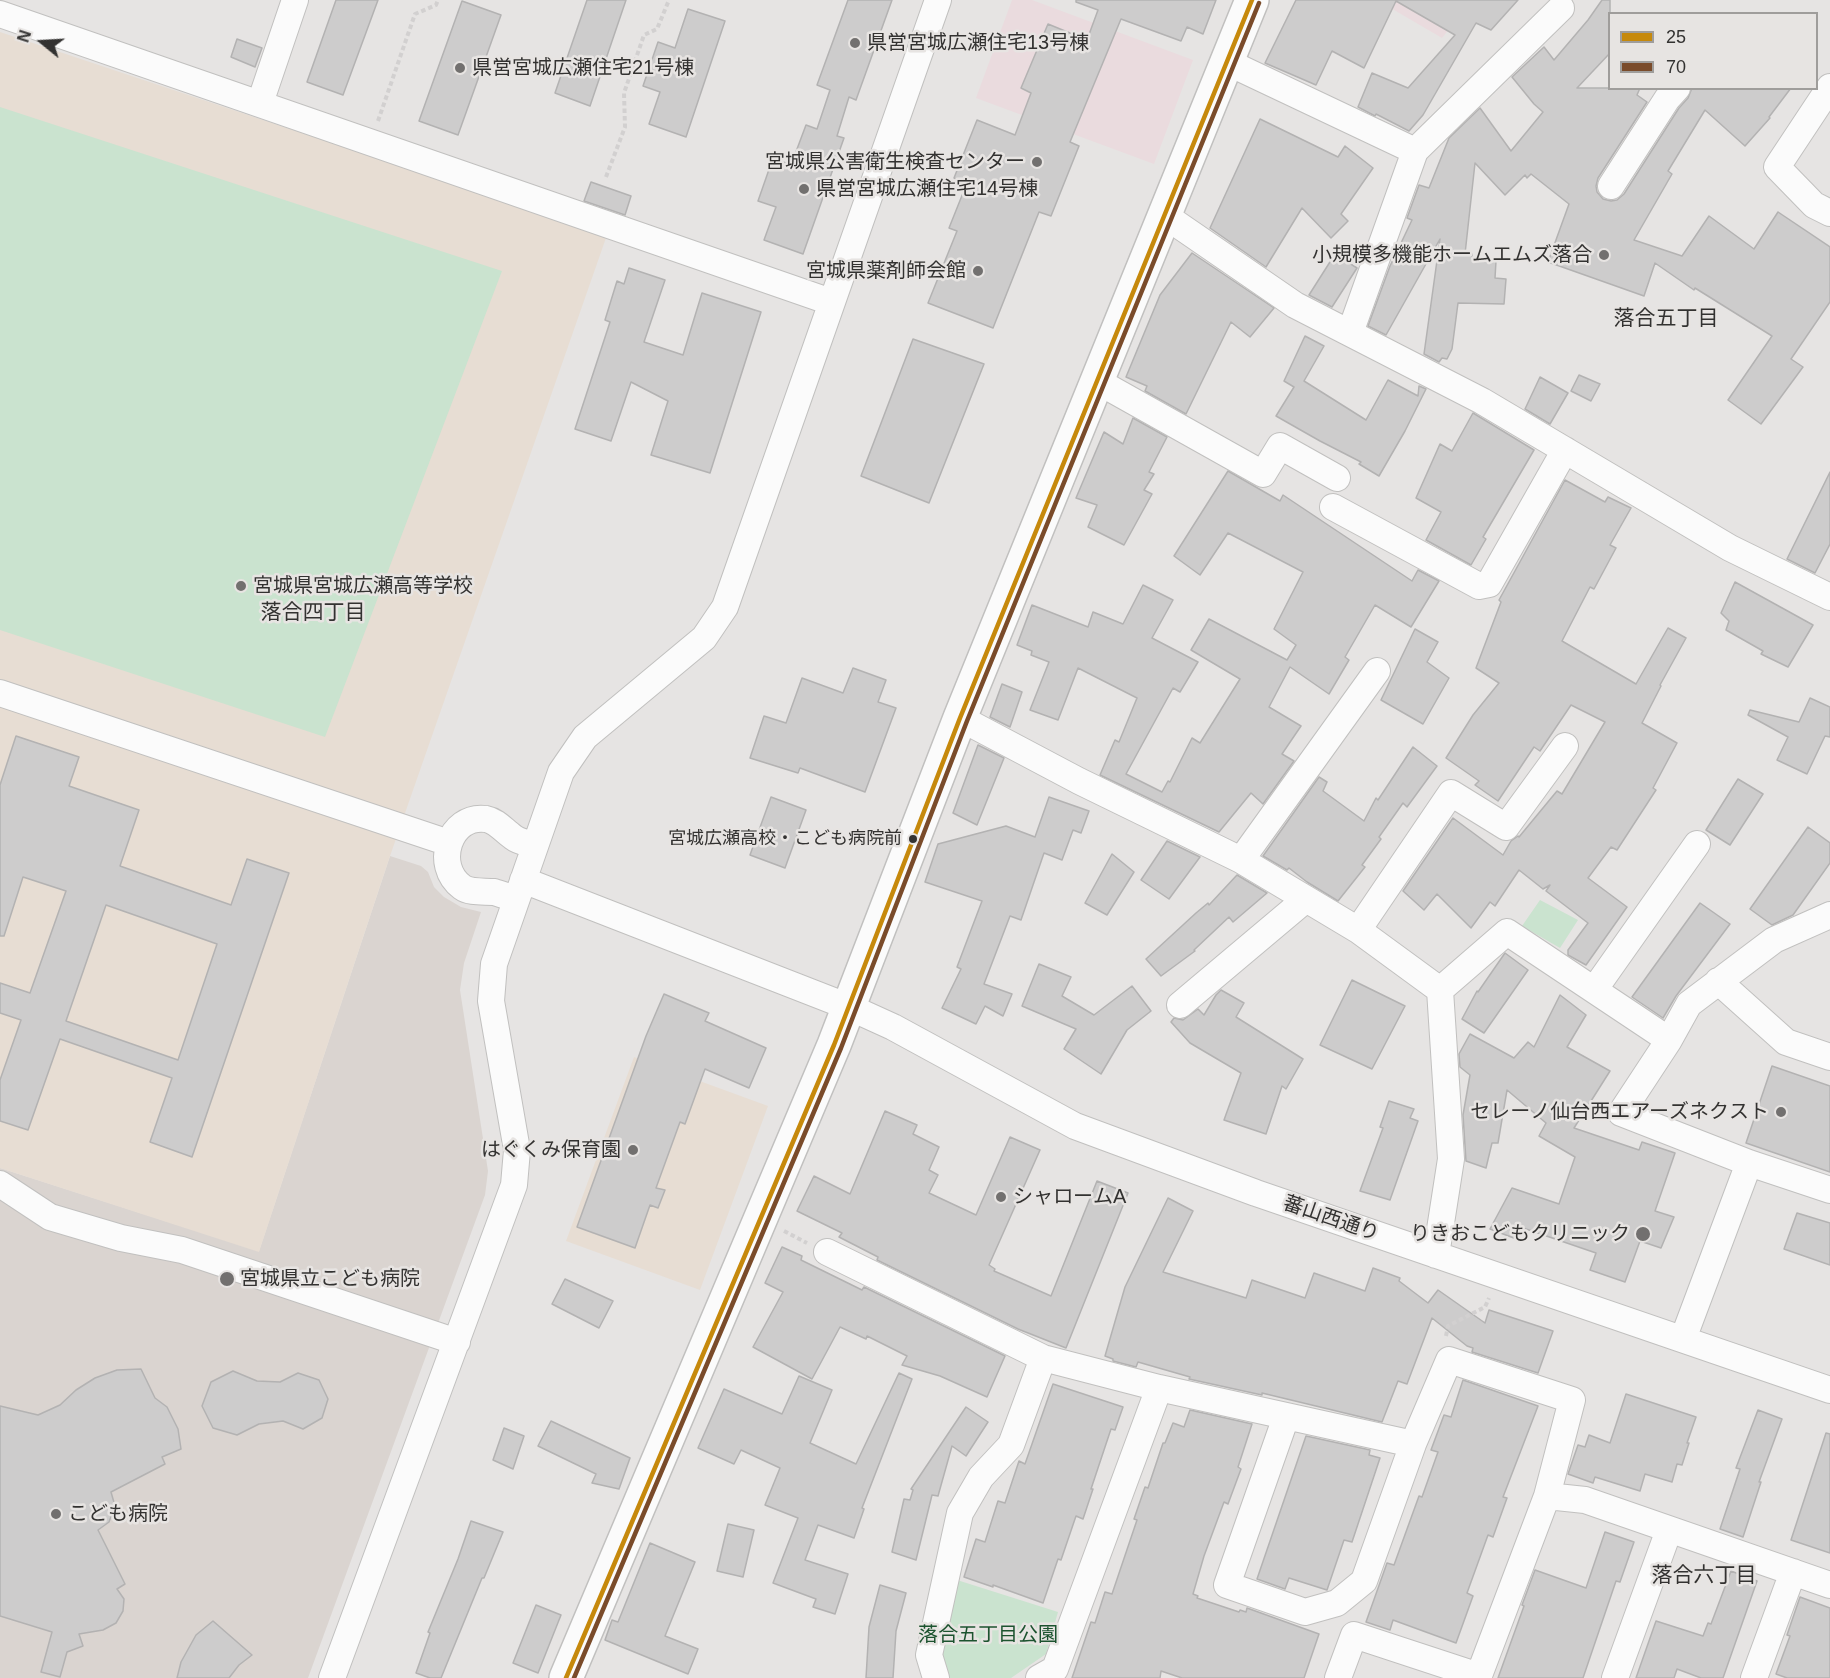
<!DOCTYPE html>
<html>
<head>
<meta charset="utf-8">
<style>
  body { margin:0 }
  #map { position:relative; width:1830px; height:1678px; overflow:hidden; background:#e6e4e3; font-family:Helvetica,sans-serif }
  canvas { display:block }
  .legend { position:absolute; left:1608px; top:12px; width:210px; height:78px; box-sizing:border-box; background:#e7e4e2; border:2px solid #9f9d9b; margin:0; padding:8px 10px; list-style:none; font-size:18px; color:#333231 }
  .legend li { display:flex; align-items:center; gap:12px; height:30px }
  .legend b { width:30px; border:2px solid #9f9d9b }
  .north { position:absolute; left:12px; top:12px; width:60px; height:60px; -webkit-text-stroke:4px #e7e4e2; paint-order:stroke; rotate:288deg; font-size:16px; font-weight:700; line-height:24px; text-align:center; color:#333231 }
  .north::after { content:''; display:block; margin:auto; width:21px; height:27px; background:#333231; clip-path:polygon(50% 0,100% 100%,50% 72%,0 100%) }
</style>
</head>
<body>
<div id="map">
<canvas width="1830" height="1678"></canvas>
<ul class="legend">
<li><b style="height:8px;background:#c6890c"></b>25</li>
<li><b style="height:8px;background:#7a4b2a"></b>70</li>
</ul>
<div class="north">N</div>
</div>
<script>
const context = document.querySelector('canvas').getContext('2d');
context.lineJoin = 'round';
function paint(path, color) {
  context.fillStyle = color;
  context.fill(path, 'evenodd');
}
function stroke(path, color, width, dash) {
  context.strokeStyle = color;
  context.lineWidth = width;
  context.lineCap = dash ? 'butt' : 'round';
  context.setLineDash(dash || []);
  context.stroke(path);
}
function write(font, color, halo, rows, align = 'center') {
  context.font = font + ' Helvetica,"Noto Sans JP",sans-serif';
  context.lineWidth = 5;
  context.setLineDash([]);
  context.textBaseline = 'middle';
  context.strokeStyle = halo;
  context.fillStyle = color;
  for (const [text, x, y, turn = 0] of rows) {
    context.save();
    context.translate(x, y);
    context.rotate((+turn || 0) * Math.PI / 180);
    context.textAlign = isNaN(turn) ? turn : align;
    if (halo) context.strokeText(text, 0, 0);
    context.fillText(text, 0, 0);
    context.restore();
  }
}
const commercial = new Path2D(`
  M1012,0H1032L1193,60L1154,164L976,98Z
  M1377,0H1472L1442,38Z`);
const built = new Path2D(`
  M390,856L421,866L428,872L434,887L444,897L461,907L481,912L464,963L460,990L488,1171L485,1195L308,1678H0V1168L259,1251Z`);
const education = new Path2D(`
  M0,32L607,235L390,856L259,1252L0,1168Z
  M634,1057L768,1106L700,1290L566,1241Z`);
const green = new Path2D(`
  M0,107L502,271L325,737L0,630Z
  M1540,900L1578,920L1560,948L1522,926Z
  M957,1580L1058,1612L1046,1654L1011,1678H948L938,1653Z`);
const building = new Path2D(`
  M336,0H378L343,95L307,82Z
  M587,0H626L590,106L555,93Z
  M848,0H892L856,100L849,97L837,136L844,138L803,254L764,240L776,207L758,201L773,158L791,165L806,125L817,129L830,90L817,85Z
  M1076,0H1216L1203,34L1187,27L1181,41L1121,19L1070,142L1079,146L1051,216L1039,212L993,328L928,303L957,231L949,228L967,183L954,178L977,120L1015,135L1031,93L1021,88L1048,24L1087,40L1098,10L1076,2Z
  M1296,0H1518L1491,30L1476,23L1423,115L1409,131L1376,114L1375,116L1358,107L1372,73L1408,88L1455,35L1396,1L1364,68L1332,51L1316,85L1265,63Z
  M1602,0H1610V53L1577,88H1640L1637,95L1647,102L1598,178L1596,186L1597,192L1603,199L1611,201L1617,200L1624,194L1679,108L1688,98L1692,88H1791L1769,117L1770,118L1745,146L1705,110L1668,171L1672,174L1634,240L1682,256L1709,216L1754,249L1778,212L1830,247V302L1791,359L1803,367L1761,424L1728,400L1772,336L1695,288L1694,290L1655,263L1644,296L1548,262L1569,204L1531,174L1527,178L1525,175L1505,195L1475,163L1465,254H1472V260L1496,261L1495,278L1506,279L1504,304L1458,303L1452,349L1447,359L1442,358L1439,362L1424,354L1440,239L1386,335L1368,326L1390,266L1412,220L1407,218L1419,185L1429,188L1449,138L1480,108L1511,151L1543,112L1534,104L1512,77L1544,47L1554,60L1588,20Z
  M462,1L501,15L458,135L419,121Z
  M688,9L725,21L686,137L649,124L660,92L643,86L658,42L675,48Z
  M237,39L262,48L255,67L231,57Z
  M1260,119L1338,157L1345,146L1373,168L1341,214L1348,221L1331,238L1302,208L1266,267L1210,228Z
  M591,182L631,196L625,215L584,201Z
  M1192,253L1274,308L1250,337L1231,322L1186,414L1145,391L1147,386L1126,377L1160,295Z
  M1335,254L1357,268L1332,307L1309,295Z
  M629,268L665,280L644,342L683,355L702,293L761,312L710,473L651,455L668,401L631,382L611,441L575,429L610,322L605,320L617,281L624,284Z
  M1305,336L1324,346L1304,381L1366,420L1388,380L1418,396L1419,386L1426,389L1405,431L1379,476L1359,464L1361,462L1320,441L1276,416L1294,387L1284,381Z
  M913,339L984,364L929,503L861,476Z
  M1579,375L1600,384L1591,401L1571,391Z
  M1540,377L1568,393L1550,424L1525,409Z
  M1473,413L1534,450L1483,537L1486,539L1471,565L1426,540L1441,512L1416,498L1440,444L1452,451Z
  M1133,418L1167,437L1149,472L1154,474L1144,490L1152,494L1124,545L1088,527L1097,505L1076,498L1104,432L1123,444Z
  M1228,471L1280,501L1283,495L1412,581L1418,570L1439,581L1411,627L1375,605L1345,657L1349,660L1329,694L1290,667L1269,707L1301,726L1282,754L1294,761L1263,804L1251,793L1219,832L1100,775L1115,740L1119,742L1137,698L1078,668L1058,720L1030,710L1049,662L1031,655L1032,651L1017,645L1032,605L1088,627L1093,612L1123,624L1143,585L1173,600L1152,638L1198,662L1180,692L1173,688L1126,774L1162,792L1168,781L1170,782L1192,738L1200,743L1240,679L1191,650L1209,619L1287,660L1296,645L1274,629L1303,572L1228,533L1200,575L1174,556Z
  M1830,472V544L1815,573L1787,559Z
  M1565,480L1605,502L1608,497L1631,508L1610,545L1616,548L1594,589L1590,587L1562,641L1636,684L1668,628L1686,638L1660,685L1661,686L1642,723L1677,743L1653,788L1656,790L1617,850L1611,847L1588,878L1627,907L1586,965L1568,955V950L1588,923L1546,891L1550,885L1543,889L1519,870L1495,906L1490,902L1471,928L1437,894L1424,910L1403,891L1453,818L1503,855L1511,841L1518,836L1519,837L1557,791L1562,794L1605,722L1571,705L1540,751L1534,747L1498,801L1475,785L1479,781L1446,758L1473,715L1499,683L1476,668L1501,602L1499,600Z
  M1735,582L1813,625L1788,667L1761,654L1763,651L1726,630L1729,621L1721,613Z
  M1415,629L1438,642L1427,662L1449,678L1423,724L1381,700Z
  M853,668L886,680L878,702L896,708L865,792L800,768L798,773L750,758L764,716L786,723L802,678L843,693Z
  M1002,684L1022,692L1010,727L990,717Z
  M1810,698L1830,707V737L1825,736L1807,774L1777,760L1788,737L1748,715L1750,710L1799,722Z
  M16,736L79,757L69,786L139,810L120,866L231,905L247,859L289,873L192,1157L150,1142L172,1078L60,1039L28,1130L0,1121V1080L21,1020L0,1013V983L30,993L66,891L23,877L4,936H0V785ZM106,905L217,944L178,1060L66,1021Z
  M978,745L1004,758L977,825L953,813Z
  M1413,747L1437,766L1407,807L1403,803L1379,837L1381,839L1362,865L1365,867L1338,901L1307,882L1289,868L1287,870L1263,856L1319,777L1327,782L1323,791L1364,821L1376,798L1378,800Z
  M1738,779L1763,794L1730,845L1706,830Z
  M771,797L806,810L785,868L750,855Z
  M1049,797L1089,811L1081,833L1073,830L1062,860L1044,853L1021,920L1010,916L984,984L1012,994L1003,1016L985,1006L976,1024L942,1008L961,969L957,967L982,901L925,882L938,844L1006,826L1035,837Z
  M1808,827L1830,843V863L1793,915L1772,925L1750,909Z
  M1167,841L1200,857L1169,899L1141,880Z
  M1112,854L1134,872L1107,915L1085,903Z
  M1237,875L1267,893L1233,922L1229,917L1194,950L1195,951L1161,976L1146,959L1196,913L1208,903L1209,905Z
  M1700,903L1730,924L1676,996L1663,1018L1632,997Z
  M1505,953L1528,970L1484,1033L1462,1019L1477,991L1478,992Z
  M1039,964L1071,977L1062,996L1094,1015L1132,986L1151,1011L1127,1030L1101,1074L1064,1049L1076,1029L1022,1006Z
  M1352,980L1405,1006L1372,1069L1320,1045Z
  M1221,990L1244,1003L1236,1017L1303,1059L1286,1089L1282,1086L1266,1134L1224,1120L1241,1073L1190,1043L1171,1022L1174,1018L1183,1020L1198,1009L1204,1015L1216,995Z
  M664,994L709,1013L705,1021L766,1048L749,1088L705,1069L685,1124L680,1122L656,1188L665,1190L658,1208L650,1205L635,1248L577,1227L646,1036Z
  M1560,995L1586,1015L1567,1047L1610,1071L1574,1128L1639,1150L1642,1142L1675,1153L1655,1211L1674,1217L1661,1248L1640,1241L1625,1282L1590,1270L1596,1253L1523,1228L1519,1240L1490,1229L1512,1188L1559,1204L1575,1157L1539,1136L1546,1123L1507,1090L1498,1143H1492L1486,1168L1466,1161L1463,1115L1470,1075L1460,1067L1459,1054L1470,1034L1514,1058L1528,1042L1534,1047Z
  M1772,1066L1830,1086V1172L1746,1143Z
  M1389,1101L1414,1109L1410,1118L1418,1121L1390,1200L1360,1191L1383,1128L1380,1127Z
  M885,1111L917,1125L913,1134L939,1147L929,1170L938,1175L929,1193L976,1215L1010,1137L1040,1150L989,1265L995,1269L994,1271L1051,1296L1097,1181L1128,1193L1066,1348L1018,1329L877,1260L878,1257L839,1237L842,1233L797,1211L814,1176L850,1194Z
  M1168,1198L1193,1211L1163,1272L1246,1298L1252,1280L1305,1298L1314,1273L1365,1291L1373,1268L1400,1278L1399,1281L1428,1303L1438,1290L1485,1323L1489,1310L1553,1331L1538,1373L1472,1352L1473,1348L1467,1346L1432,1318L1407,1384L1398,1381L1382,1422L1262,1393V1395L1189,1379L1190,1377L1138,1362L1136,1367L1113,1361V1359L1105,1356L1125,1287Z
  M1797,1213L1830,1223V1265L1784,1249Z
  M782,1247L802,1256L801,1260L862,1290L864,1287L1005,1356L987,1397L940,1376L902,1365L907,1356L867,1336L866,1339L840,1327L812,1379L753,1347L783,1292L765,1283Z
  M565,1279L613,1301L599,1328L552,1304Z
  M141,1369L155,1398L167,1407L178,1429L181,1449L162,1457L165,1464L111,1492L115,1506L109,1522L98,1530L125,1584L117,1589L124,1599L123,1611L116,1623L103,1630L79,1634L83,1646L67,1652L60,1677L41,1672L52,1632L0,1616V1406L38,1415L60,1405L76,1390L95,1378L117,1370Z
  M233,1371L257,1381L280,1382L298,1373L319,1380L328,1399L322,1418L303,1429L283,1421L259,1424L237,1435L213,1428L202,1406L211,1382Z
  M899,1373L912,1379L862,1508L864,1509L854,1538L818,1525L805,1560L848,1574L835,1614L813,1607L816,1599L773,1583L798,1518L765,1505L780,1468L741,1450L734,1464L698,1448L724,1389L782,1414L799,1376L832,1390L810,1443L856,1464Z
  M1463,1380L1538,1406L1503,1497L1507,1498L1493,1537L1488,1535L1467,1593L1473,1596L1456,1643L1393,1620L1390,1630L1366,1622L1387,1563L1394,1565L1419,1496L1422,1497L1438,1452L1431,1450L1444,1415L1451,1417Z
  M1053,1384L1123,1407L1115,1430L1111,1429L1091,1489H1093L1083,1519L1076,1516L1061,1560L1058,1559L1043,1603L993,1585V1587L964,1577L976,1539L985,1542L998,1501L1005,1503L1019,1461L1025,1464Z
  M1626,1394L1696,1417L1687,1443H1689L1682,1465L1677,1464L1672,1482L1645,1474L1640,1491L1595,1477L1593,1483L1568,1474L1578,1445L1585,1447L1589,1435L1610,1443Z
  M966,1407L988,1422L966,1456L952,1446L938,1496L932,1495L916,1560L892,1552L904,1499L910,1500L913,1490L911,1489Z
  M1190,1410L1252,1424L1238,1467L1241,1469L1228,1504L1224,1502L1204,1556L1193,1594L1198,1596L1197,1598L1239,1612L1240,1610L1246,1612L1247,1608L1319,1634L1304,1678H1182L1161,1671L1160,1678H1072L1091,1622L1095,1623L1105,1592L1112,1594L1137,1520L1134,1519L1145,1487L1148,1488L1163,1443H1165L1173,1423L1184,1427Z
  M1758,1410L1782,1419L1759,1482H1761L1743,1537L1720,1529L1740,1469L1736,1468Z
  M551,1421L630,1458L619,1489L592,1483L596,1474L538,1446Z
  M504,1428L524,1436L513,1469L493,1460Z
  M1826,1433L1830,1434V1553L1791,1540Z
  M1306,1436L1370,1450L1369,1455L1380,1458L1352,1542L1344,1540L1327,1590L1289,1578L1285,1589L1257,1579Z
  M471,1521L503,1532L484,1578H482L441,1678H430L416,1673L430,1633L428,1632L458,1559Z
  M728,1524L754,1530L743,1577L717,1571Z
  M1605,1532L1634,1542L1620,1582L1616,1581L1583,1678H1498L1524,1606L1522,1605L1535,1570L1586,1588Z
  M650,1543L695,1562L665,1636L698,1649L688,1674L605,1640L612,1620L618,1622Z
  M1731,1571L1757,1581L1723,1678H1701L1677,1669L1674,1678H1636L1656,1621L1703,1636L1708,1623L1711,1624Z
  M880,1585L906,1593L896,1631L893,1678H866L869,1627Z
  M1800,1597L1830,1608V1678H1787L1776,1674L1790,1636L1787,1635Z
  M536,1605L561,1615L538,1673L513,1663Z
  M213,1621L252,1655L239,1665L229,1678H177L181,1662L196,1635Z`);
const path = new Path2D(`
  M378,121L415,14L436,5L438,0
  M606,177L625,127L624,93L644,35L657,29L669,0
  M784,1231L807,1243
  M1446,1336L1448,1326L1485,1307L1489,1298`);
const minor = new Path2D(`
  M0,14L831,302
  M1227,62L1415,151L1350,333
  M1830,87L1777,167L1814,205L1830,213
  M260,103L295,0
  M1415,151L1561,8
  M1611,186L1667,99L1677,88
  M1164,215L1295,305L1482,401L1730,548L1830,597
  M1097,381L1263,474L1280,446L1337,478
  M1333,507L1479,586L1489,584L1565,450
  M0,693L449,843
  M960,718L1079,781L1241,860L1358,930L1440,990L1451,1159L1436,1255
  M1241,860L1377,671
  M523,880L849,1007L893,1027L1075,1126L1256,1193L1830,1390
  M516,899C509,897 501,894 494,892C484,891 470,893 462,887C433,866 449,814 486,819C497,821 504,831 513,837C519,842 528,843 535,845
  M1830,915L1774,940L1689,1004L1669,1040L1621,1113L1749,1163L1830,1190
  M1358,930L1451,793L1506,827L1565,746
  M1718,981L1786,1042L1830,1057
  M1440,990L1507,932L1669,1040
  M1594,990L1697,844
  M1180,1005L1306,899
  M0,1184L50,1217L121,1238L182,1250L457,1342
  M827,1252L1043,1358L1159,1388L1413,1444L1449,1360L1572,1400L1547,1496
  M1683,1339L1749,1163
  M1286,1417L1227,1585L1305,1612L1337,1603L1364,1581L1413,1444
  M332,1678L514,1185L517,1150L491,1001L494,964L561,772L585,737L704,638L725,607L938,0
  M936,1678L929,1655L960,1513L981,1477L1011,1445L1043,1358
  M1039,1678L1055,1669L1159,1388
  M1338,1678L1354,1635L1479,1676
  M1478,1678L1547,1496L1585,1500L1830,1585
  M1615,1678L1669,1530
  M1754,1678L1793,1572`);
const highway = new Path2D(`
  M566,1678L834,1045L960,718L1252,0`);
const bus1 = new Path2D(`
  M566,1678L834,1045L960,718L1252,0`);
const bus2 = new Path2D(`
  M574,1678L841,1048L967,721L1259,3`);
const markers = [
  [855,43,6,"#72706f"],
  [460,68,6,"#72706f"],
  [1037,162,6,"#72706f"],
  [804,189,6,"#72706f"],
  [1604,255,6,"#72706f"],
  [978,271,6,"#72706f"],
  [241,586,6,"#72706f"],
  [913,839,5,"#333231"],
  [1781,1112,6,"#72706f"],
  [633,1150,6,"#72706f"],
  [1001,1197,6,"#72706f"],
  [1643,1234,8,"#72706f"],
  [227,1279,8,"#72706f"],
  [56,1514,6,"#72706f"]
];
const busNames = [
  ["宮城広瀬高校・こども病院前",902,839]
];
const poiNames = [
  ["県営宮城広瀬住宅13号棟",867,43],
  ["県営宮城広瀬住宅21号棟",472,68],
  ["宮城県公害衛生検査センター",1025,162,"right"],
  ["県営宮城広瀬住宅14号棟",816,189],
  ["小規模多機能ホームエムズ落合",1592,255,"right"],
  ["宮城県薬剤師会館",966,271,"right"],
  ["宮城県宮城広瀬高等学校",253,586],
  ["セレーノ仙台西エアーズネクスト",1769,1112,"right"],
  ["はぐくみ保育園",621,1150,"right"],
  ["シャロームA",1013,1197],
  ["りきおこどもクリニック",1630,1234,"right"],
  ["宮城県立こども病院",240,1279],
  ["こども病院",68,1514]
];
const streetNames = [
  ["蕃山西通り",1331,1219,19]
];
const parkNames = [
  ["落合五丁目公園",988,1635]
];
const neighbourhoodNames = [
  ["落合五丁目",1666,319],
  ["落合四丁目",313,613],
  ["落合六丁目",1704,1576]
];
paint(commercial, '#eadbde');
paint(built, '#dad4d0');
paint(education, '#e7ddd3');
paint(green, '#cae3cf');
paint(building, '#cdcccc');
stroke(building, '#b3b2b2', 1.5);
stroke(minor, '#c1c0bf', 28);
stroke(highway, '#c1c0bf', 36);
stroke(path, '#d2d0d0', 4, [4.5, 3]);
stroke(minor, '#fbfbfb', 26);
stroke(highway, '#fbfbfb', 33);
stroke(bus1, '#c6890c', 4.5);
stroke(bus2, '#7a4b2a', 4.5);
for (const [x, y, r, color] of markers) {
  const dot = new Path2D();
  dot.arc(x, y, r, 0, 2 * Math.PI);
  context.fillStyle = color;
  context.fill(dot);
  stroke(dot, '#e7e4e2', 2);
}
write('18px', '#333231', '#e7e4e2', busNames, 'right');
write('20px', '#333231', '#e7e4e2', poiNames, 'left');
write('20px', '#333231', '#e7e4e2', streetNames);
write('20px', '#1c532f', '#e7e4e2', parkNames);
write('21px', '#333231', '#e7e4e2', neighbourhoodNames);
</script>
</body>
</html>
